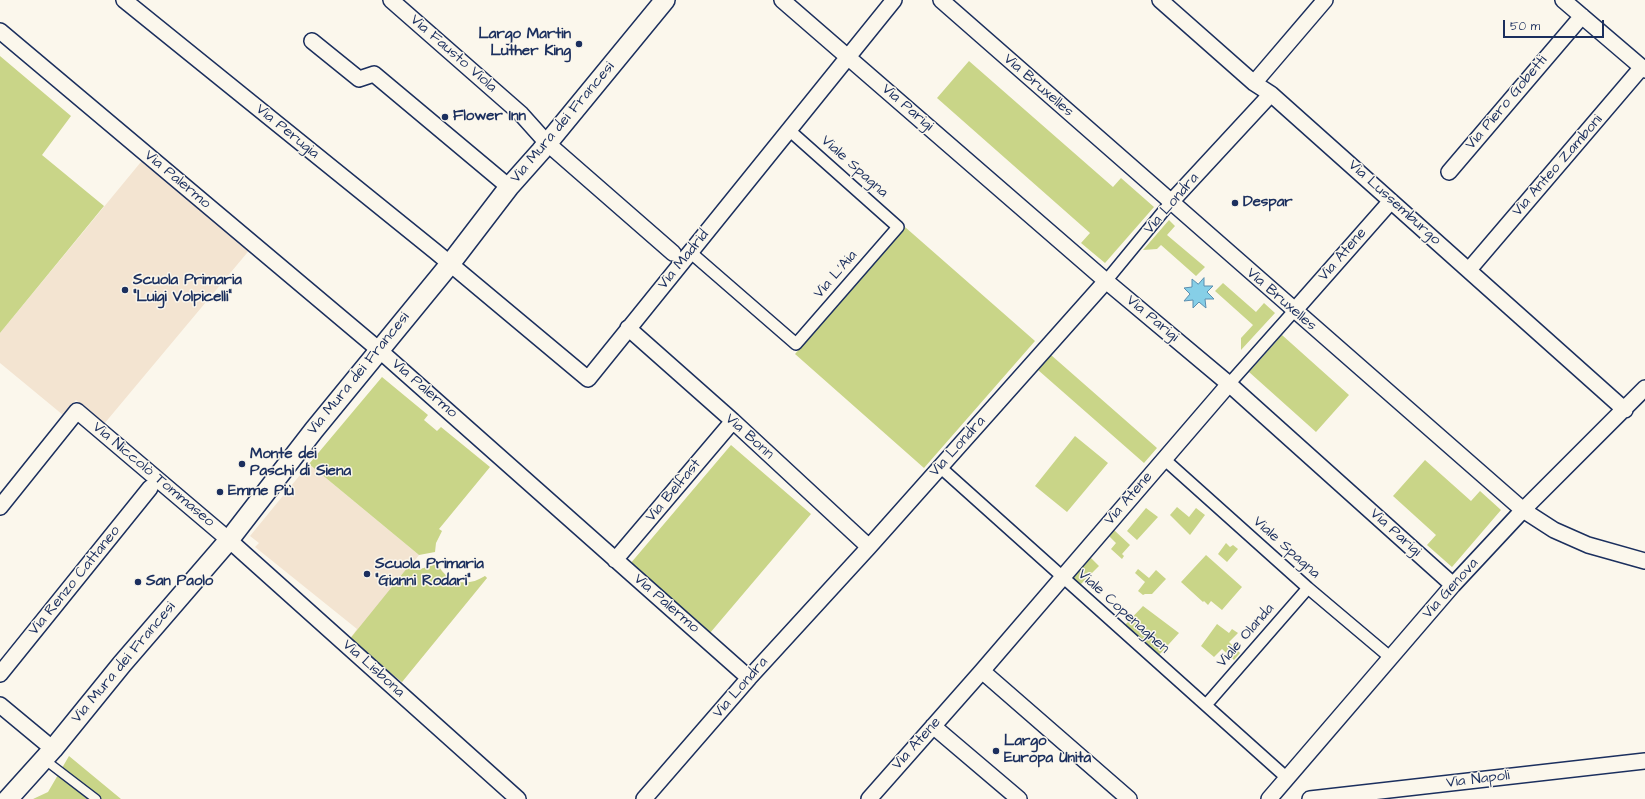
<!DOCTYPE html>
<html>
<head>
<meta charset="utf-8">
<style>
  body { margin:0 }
  #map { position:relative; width:1645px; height:799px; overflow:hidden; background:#fbf7ec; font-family:"Architects Daughter",sans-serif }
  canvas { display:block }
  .scale { position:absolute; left:1503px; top:20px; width:101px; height:18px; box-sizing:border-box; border:2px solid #1b2f5e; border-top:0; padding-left:5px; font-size:12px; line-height:14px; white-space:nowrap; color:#1b2f5e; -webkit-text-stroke:3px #fbf7ec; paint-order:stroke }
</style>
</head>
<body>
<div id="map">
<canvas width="1645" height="799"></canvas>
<div class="scale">50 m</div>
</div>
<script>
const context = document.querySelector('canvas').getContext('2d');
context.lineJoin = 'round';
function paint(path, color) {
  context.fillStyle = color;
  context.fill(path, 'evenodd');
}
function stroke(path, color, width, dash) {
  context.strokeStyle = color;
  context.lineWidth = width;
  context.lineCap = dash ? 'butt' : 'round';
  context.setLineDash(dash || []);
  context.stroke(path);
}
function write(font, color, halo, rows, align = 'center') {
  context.font = font + ' "Architects Daughter",sans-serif';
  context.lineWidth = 3;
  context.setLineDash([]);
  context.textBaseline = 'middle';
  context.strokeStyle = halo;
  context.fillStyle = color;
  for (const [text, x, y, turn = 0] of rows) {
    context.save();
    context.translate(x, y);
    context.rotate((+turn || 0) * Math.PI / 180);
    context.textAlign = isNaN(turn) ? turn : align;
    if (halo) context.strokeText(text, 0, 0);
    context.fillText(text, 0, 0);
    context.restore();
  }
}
const built = new Path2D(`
  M145,157V163L252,247L104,424L76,400L63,415L0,363V333Z
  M309,464L419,555L409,568L417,570L437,564L448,578L465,583L478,581L485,576L487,578L402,682L349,640L357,629L255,547L259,543L250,536Z`);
const green = new Path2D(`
  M0,56L71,116L42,155L104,206L0,333Z
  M969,61L1113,187L1121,178L1154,207L1105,263L1081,243L1090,233L937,98Z
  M1169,220L1175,226L1167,235L1205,267L1196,276L1161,245L1157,249L1143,250Z
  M905,227L1035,341L924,468L795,354Z
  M1223,283L1256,312L1264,303L1275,313L1241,350V338L1253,325L1215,291Z
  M1282,335L1349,395L1316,432L1249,372Z
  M1051,355L1157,448L1144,463L1038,370Z
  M382,377L428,415L424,420L437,431L441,427L490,467L439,529L442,531L436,543L435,552L419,555L309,464Z
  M1075,436L1108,463L1067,512L1035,486Z
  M731,445L811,514L710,633L630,564Z
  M1425,460L1471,501L1480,491L1501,510L1452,567L1427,545L1436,535L1393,496Z
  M1177,507L1189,517L1196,508L1205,515L1190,535L1170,515Z
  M1146,508L1158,517L1137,540L1127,531Z
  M1114,530L1130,545L1122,554L1124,556L1122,559L1111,549L1116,543L1109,536Z
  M1226,543L1230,547L1233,545L1238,549L1227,562L1218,554Z
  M1206,555L1242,587L1222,610L1211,601L1208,605L1204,601L1203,602L1181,582Z
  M1089,556L1099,566L1078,587L1071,581Z
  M437,564C448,583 466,588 485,576L487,578L402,682L349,640L408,567L417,570Z
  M1138,569L1149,578L1156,570L1166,579L1152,594H1145L1143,595L1138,591L1145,582L1135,573Z
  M1143,606L1179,633L1159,655L1155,651L1153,653L1125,625Z
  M1217,624L1229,633L1232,629L1238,633L1229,642L1240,653L1234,660L1222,649L1214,657L1201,646Z
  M69,756L121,799H33L48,792Z`);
const water = new Path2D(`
  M1204,278V286H1213L1207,292L1214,299H1205L1206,308L1199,302L1193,308V300L1184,301L1190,294L1184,288L1192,287V279L1198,284Z`);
const service = new Path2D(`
  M45,760L96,799`);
const pedestrian = new Path2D(`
  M690,252L796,344L898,227L789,130
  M1106,281L1171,202
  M1229,384L1294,311
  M1164,459L1308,588L1391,658
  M940,467L1287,778
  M1206,705L1308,588`);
const minor = new Path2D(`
  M124,0L436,252L588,379L894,0
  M391,0L521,114L547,143L673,253
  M782,0L1106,281L1229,384L1453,585
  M941,0L1523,510L1554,530L1588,545L1645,561
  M1160,0L1254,83L1271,94L1625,410
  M1563,0L1645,70
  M0,31L378,349L749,678
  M312,41L359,79L374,74L509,187
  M1254,83L1325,0
  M1449,172L1582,16
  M1171,202L1271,94
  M1473,265L1642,67
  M1294,311L1391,201
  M628,328L733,421L869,547
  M0,507L77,411L229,540L518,799
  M615,560L733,421
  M982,671L1129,799
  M0,674L150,488
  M0,705L53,749
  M933,726L1019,799
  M644,799L749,678L869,547L1106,281
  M869,799L982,671L1229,384
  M1269,799L1453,585L1523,510L1645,388
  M1310,799L1645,761`);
const tertiary = new Path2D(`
  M8,799L53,749L122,664L229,540L314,430L450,264L509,187L541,151L665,0`);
const markers = [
  [579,44,4,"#1b2f5e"],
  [445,117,4,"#1b2f5e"],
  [1235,203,4,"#1b2f5e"],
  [125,290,4,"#1b2f5e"],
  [242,464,4,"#1b2f5e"],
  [220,492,4,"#1b2f5e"],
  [367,574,4,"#1b2f5e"],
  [138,582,4,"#1b2f5e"],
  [996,751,4,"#1b2f5e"]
];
const poiNames = [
  ["Largo Martin",571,35,"right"],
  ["Luther King",571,52,"right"],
  ["Flower Inn",453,117],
  ["Despar",1243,203],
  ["Scuola Primaria",133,281],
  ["\"Luigi Volpicelli\"",133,298],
  ["Monte dei",250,455],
  ["Paschi di Siena",250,472],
  ["Emme Più",228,492],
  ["Scuola Primaria",375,565],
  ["\"Gianni Rodari\"",375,582],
  ["San Paolo",146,582],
  ["Largo",1004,742],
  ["Europa Unita",1004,759]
];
const streetNames = [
  ["Via Fausto Viola",453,54,41],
  ["Via Bruxelles",1038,86,41],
  ["Via Piero Gobetti",1507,103,-50],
  ["Via Parigi",907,108,41],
  ["Via Mura dei Francesi",563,123,-50],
  ["Via Perugia",287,132,39],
  ["Via Anteo Zamboni",1558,166,-49],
  ["Viale Spagna",854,167,42],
  ["Via Palermo",177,180,40],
  ["Via Lussemburgo",1394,203,42],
  ["Via Londra",1172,204,-49],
  ["Via Atene",1343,255,-49],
  ["Via Madrid",684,260,-51],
  ["Via L'Aia",836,275,-49],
  ["Via Bruxelles",1281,300,41],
  ["Via Parigi",1152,319,40],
  ["Via Mura dei Francesi",359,374,-51],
  ["Via Palermo",424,389,41],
  ["Via Bonn",749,437,42],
  ["Via Londra",958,447,-48],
  ["Via Niccolò Tommaseo",153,475,40],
  ["Via Belfast",674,491,-50],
  ["Via Atene",1129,499,-49],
  ["Via Parigi",1395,533,42],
  ["Viale Spagna",1286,548,42],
  ["Via Renzo Cattaneo",75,581,-51],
  ["Via Genova",1451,589,-48],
  ["Via Palermo",666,604,41],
  ["Viale Copenaghen",1123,612,42],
  ["Viale Olanda",1246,636,-49],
  ["Via Mura dei Francesi",124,663,-50],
  ["Via Lisbona",373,669,42],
  ["Via Londra",741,688,-49],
  ["Via Atene",917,744,-48],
  ["Via Napoli",1478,780,-7]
];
paint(built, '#f3e4d1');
paint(green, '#c9d588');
paint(water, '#86cfe7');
stroke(water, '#5b8fb0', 1);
stroke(service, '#1b2f5e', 11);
stroke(pedestrian, '#1b2f5e', 14);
stroke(minor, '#1b2f5e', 18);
stroke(tertiary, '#1b2f5e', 22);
stroke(service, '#fbf7ec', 8);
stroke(pedestrian, '#fbf7ec', 11);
stroke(minor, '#fbf7ec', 15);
stroke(tertiary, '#fbf7ec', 19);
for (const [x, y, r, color] of markers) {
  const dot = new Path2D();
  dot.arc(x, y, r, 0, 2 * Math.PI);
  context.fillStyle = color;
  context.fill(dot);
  stroke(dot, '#fbf7ec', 1.5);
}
write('bold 15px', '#1b2f5e', '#fbf7ec', poiNames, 'left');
write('15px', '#1b2f5e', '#fbf7ec', streetNames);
</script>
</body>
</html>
